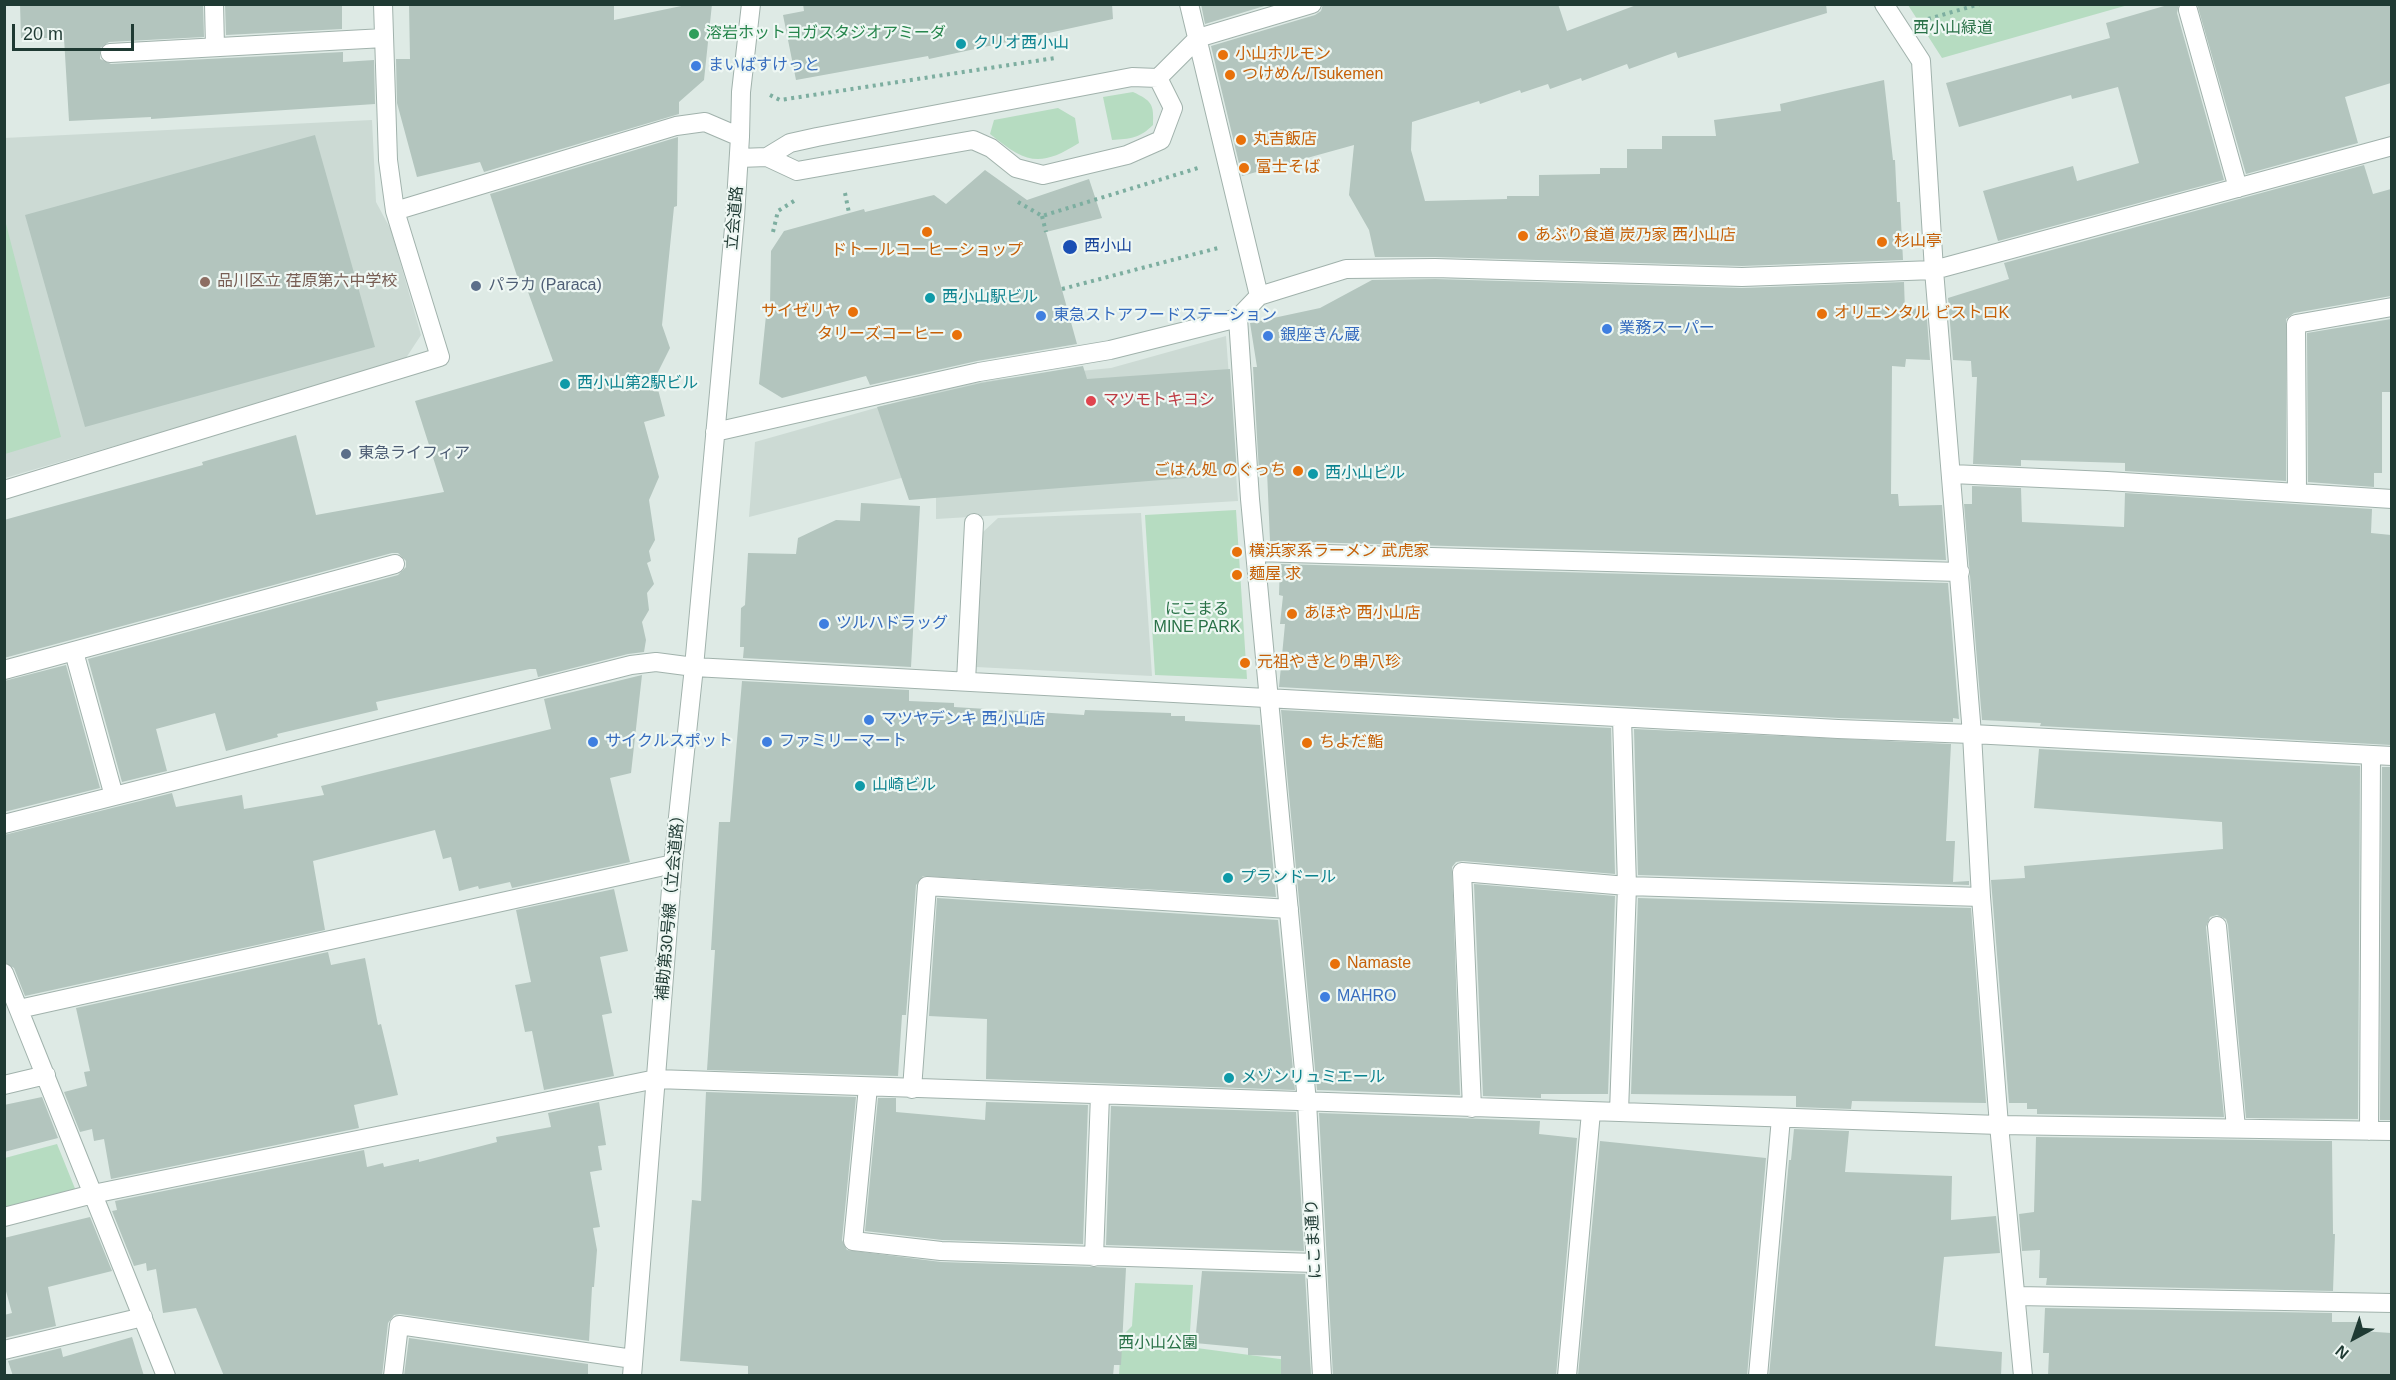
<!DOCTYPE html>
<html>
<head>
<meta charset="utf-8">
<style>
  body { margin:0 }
  #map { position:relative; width:2396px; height:1380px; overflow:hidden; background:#deeae5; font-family:Helvetica,sans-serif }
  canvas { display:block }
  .frame { position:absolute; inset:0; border:6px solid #1f3a33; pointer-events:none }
  .north { position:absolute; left:2324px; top:1308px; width:60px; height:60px; -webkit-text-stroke:4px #eef7f3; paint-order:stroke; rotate:220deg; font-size:16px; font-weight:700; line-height:24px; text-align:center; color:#1f3a33 }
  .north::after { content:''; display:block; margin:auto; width:21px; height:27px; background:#1f3a33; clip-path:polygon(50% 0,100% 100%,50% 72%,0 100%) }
  .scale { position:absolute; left:12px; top:24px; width:122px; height:27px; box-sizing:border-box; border:3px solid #1f3a33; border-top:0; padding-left:8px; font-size:18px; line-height:21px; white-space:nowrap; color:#1f3a33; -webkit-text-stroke:4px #eef7f3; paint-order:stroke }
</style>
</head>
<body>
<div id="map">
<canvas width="2396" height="1380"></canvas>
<div class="frame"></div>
<div class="north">N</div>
<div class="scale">20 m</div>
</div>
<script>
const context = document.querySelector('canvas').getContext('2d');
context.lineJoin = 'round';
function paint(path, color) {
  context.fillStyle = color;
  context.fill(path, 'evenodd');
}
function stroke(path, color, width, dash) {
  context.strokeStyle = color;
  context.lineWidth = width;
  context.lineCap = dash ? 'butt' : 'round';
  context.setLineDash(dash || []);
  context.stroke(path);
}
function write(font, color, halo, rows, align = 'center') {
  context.font = font + ' Helvetica,"Noto Sans JP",sans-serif';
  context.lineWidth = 4.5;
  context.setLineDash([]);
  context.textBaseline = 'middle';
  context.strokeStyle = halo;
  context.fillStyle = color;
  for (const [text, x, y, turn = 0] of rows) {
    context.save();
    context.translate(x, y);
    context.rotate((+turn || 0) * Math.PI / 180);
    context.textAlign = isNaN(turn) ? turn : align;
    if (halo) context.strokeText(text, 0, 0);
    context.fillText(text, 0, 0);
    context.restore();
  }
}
const built = new Path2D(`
  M372,120L376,202L391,230L421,335L404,361L5,478L4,138Z
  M1226,336L1238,501L936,519V469L749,517L755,442L950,387L1000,379L1111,368Z
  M1141,513L1152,676L976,667L983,532L998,518Z`);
const green = new Path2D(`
  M1908,5H2128L1942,58Z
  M1133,92C1152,101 1154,104 1153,125C1140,138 1130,139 1112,140L1103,97Z
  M1058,108L1075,118L1079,143C1039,168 1026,163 990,134L994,120Z
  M5,220L61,437L5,454H4Z
  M1236,510L1247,679L1155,675L1145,515Z
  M57,1144L76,1191L5,1210V1158Z
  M1135,1283L1193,1285L1189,1347L1310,1363L1311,1375L1119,1376L1121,1337L1132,1326Z`);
const building = new Path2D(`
  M20,4H203L204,37L109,42L100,48V59L111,64L343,52V62L374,60L375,104L151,119V117L69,121L64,38H21Z
  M225,4H342V29L226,35Z
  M409,4H614V20L691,4H712L704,80L679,102V114L484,172L480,162L417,177L397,103L396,59H410Z
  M803,4H1112L1113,19L929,59L928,56L796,80L783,15L804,11Z
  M1201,4H1271L1205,24Z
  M1323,4H1558L1567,31L1639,4H1826L1827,13L1678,58L1676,52L1629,69L1627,64L1582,81L1581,78L1550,89L1548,84L1521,93L1520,90L1480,104L1479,101L1412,122L1411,150L1425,201L1507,199V196H1539V175L1600,174V168H1627V149H1662V136H1716L1714,120L1781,111L1780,104L1884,80L1893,160H1895L1897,202H1900L1903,260L1742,266L1435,257H1375L1369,230L1349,195L1354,145L1242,176L1211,46L1315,15L1321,11Z
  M2171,4H2179L2177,13L2224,180L1998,241L1983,191L2073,166L2077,181L2139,163L2118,87L2072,99L2071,95L1959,127L1946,83L2110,38L2106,23Z
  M2197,4H2391V83L2345,97L2358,143L2246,174Z
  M315,135L375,347L85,427L25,215Z
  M678,137L677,206L674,207L662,325L670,348L655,378L665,416L644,422L659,477L649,500L655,540L649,551L651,561L647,563L654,584L647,593L649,610L642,622L646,640L644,652L628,654L538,677L536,669H530L376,702L378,710L277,734L278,737L226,751L215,713L156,729L167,771L122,782L88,659L398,575L406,567V561L398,553H392L4,658V520L203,465L202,462L296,435L316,515L444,492L415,401L553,361L523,278L518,279L490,194Z
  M2364,165L2373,194L2391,189V296L2294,313L2286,319V481L2125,471V463L2021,460V466L1973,464L1977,377H1972L1971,361L1953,360L1948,298L2009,279L2004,263Z
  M985,170L1027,200L1089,179L1102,218L1046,232L1077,344L977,361L870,385L866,376L782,398L759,384L767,306L770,305L771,251L784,231L864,209L865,212L934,195L946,204Z
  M1435,279L1742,288L1904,282L1905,312L1926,305L1930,360L1906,359L1905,367L1892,366L1891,494H1898L1899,506L1942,505L1946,560L1270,541L1267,471L1259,472L1253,367H1257L1250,323L1320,308L1372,280Z
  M2391,319V392H2382V473H2374V487L2308,482L2307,333Z
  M1083,366L1087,379L1230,369L1237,474L909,500L877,407L981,383Z
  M1972,486L2021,488L2022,522L2124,527L2125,493L2372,509L2371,533L2391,535V745L2040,726L2041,723L1982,720L1964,504H1972Z
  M861,503L920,506L911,667L743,658L744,647H740L741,608L745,605L748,553L796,554L798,538L836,520L860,521Z
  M1280,564L1948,583L1959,719L1953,718V722L1839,718L1279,687L1285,624H1280L1283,596L1279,595Z
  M66,665L100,788L4,812V681Z
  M642,675L631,773L610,778L630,862L512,888L510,882L479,889L478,886L459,891L451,857L443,859L435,830L313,861L325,930L25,996L14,968L4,962V835L172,793L176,807L242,795L244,809L324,795L321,786L551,729L544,699Z
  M742,681L909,690V701L954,703V707L1084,715L1085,710L1171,713V716H1185V721L1260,725L1276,897L923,876L916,885L906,1015H902L898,1076L707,1070L715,950H711L719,822H730Z
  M1281,710L1611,728L1615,874L1463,861L1456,862L1452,867L1460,1095L1317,1090Z
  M1634,729L1951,744L1946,841H1955L1953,882L1969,881V885L1638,875Z
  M2039,749L2360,766L2358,1119L2246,1118L2228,925L2226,919L2217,915L2210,917L2206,927L2224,1117L2037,1114V1109H2027V1103H2009L1991,880L2025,878L2024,866L2223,849L2222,822L2034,808Z
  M2382,767H2391V1120H2380Z
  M1474,884L1615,896L1608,1094H1541V1098L1483,1096Z
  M614,889L628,951L600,957L612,1013L602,1015L614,1076L544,1090L532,1031L525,1032L515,985L531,982L516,910Z
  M937,898L1278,920L1295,1090L986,1079L987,1019L929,1016Z
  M1638,898L1971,908L1986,1103L1852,1101L1851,1109L1796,1107V1096L1631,1094Z
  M328,952L331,965L365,958L378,1025L381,1024L398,1095L354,1105L359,1128L111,1179L104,1139L94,1141L92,1129L80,1132L64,1092L87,1086L84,1072L90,1071L76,1008Z
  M706,1092L856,1097L842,1240L847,1250L941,1262L1126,1268L1121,1365H1114L1113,1376H748V1366L680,1361L692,1200L701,1201Z
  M42,1097L58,1138L4,1152V1105Z
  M878,1098H896V1112L985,1120L986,1102L1088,1105L1083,1244L942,1240L865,1231Z
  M599,1102L606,1145L598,1146L602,1170L590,1172L600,1227L593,1228L597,1250L594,1287H592L589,1341L400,1314L394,1315L388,1323L382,1376H224L196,1308L163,1313L156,1269L147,1271L146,1263L134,1266L112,1211L117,1210L115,1201L364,1150L367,1167L383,1163L384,1167L419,1159V1162L497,1142L496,1137L551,1127L548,1113Z
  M1111,1106L1296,1112L1304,1251L1106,1245Z
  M1319,1113L1540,1121L1539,1134L1577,1138L1556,1376H1333Z
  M1794,1129L1849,1131L1845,1172L1952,1176L1951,1220L1996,1216L2000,1253L1944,1257L1935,1346L2002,1352L2001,1376H1769L1789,1160H1791Z
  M2036,1137L2332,1141L2333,1234H2335L2333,1291L2046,1285L2047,1278H2039L2040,1250L2022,1251L2019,1214L2034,1212Z
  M1600,1141L1766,1158L1747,1376H1578Z
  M90,1217L112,1271L48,1287L56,1326L4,1338V1315L12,1313L4,1284V1238Z
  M1202,1271L1305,1274L1311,1376H1281V1356L1248,1355V1348L1195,1343Z
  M2045,1308L2332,1313V1322H2361V1331L2391,1333V1376H2048L2049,1353H2043Z
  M132,1337L144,1376H13L8,1361L61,1348L63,1357Z
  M409,1338L588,1364V1376H404Z`);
const path = new Path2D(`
  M1928,19L1980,4
  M770,95L780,100L1055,58
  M845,193L849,213
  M1018,202L1042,216L1198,168
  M1042,216L1046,232
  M773,232L778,211L794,201
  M1062,289L1218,248`);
const minor = new Path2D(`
  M214,4L215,47
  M1189,4L1259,296
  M1884,4L1921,61L1934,270L1972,734L1981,897L1999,1125L2023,1376
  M2188,10L2238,188
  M110,53L384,38
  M1158,78L1198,38L1312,4
  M739,158L767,157L790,143L817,137L1132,77L1158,78L1173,108L1161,140L1127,155L1043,175L1016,168L991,148L973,140L797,171L767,157
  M395,211L676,126L705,122L740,137
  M1238,318L1250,499L1307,1102L1322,1376
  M715,432L979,372L1110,350L1238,318L1259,296L1346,269L1435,268L1742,277L1934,270L2392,146
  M1952,474L2107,481L2392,499
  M4,490L440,357L395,211L388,160L383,4
  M2297,493L2296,324L2392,307
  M1255,552L1960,572
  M74,652L114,796
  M4,670L395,564
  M966,681L974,523
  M4,824L631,665L656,662L694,667L1838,729L1972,734L2392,756
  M2217,926L2236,1128
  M4,973L166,1376
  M19,1009L673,864
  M4,1085L46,1075
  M868,1087L853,1241L941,1251L1315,1263
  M912,1089L927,886L1289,909
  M1472,1108L1462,872L1627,886L1981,897
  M1619,1112L1627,886L1622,718
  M2369,1131L2371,755
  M4,1217L93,1194L656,1079L1999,1125L2392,1131
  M1094,1257L1100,1095
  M2017,1296L2392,1303
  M4,1350L143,1317
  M393,1376L399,1325L633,1359
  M632,1376L673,864L694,667L735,217L740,137L741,92L751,4
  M1567,1376L1591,1112
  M1758,1376L1781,1118`);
const markers = [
  [694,34,6,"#2e9e5b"],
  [961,44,6,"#0f9aa8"],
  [1223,55,6,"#e8710a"],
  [696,66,6,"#3f7fe0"],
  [1230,75,6,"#e8710a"],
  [1241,140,6,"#e8710a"],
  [1244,168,6,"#e8710a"],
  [927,232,6,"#e8710a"],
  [1523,236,6,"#e8710a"],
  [1882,242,6,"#e8710a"],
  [1070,247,8,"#1a4fb4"],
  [205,282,6,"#8d6e63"],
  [476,286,6,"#5c6f8a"],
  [930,298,6,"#0f9aa8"],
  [853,312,6,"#e8710a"],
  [1822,314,6,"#e8710a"],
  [1041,316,6,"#3f7fe0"],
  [1607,329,6,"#3f7fe0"],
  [957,335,6,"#e8710a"],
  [1268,336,6,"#3f7fe0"],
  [565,384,6,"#0f9aa8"],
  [1091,401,6,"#e0444e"],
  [346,454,6,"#5c6f8a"],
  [1298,471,6,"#e8710a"],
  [1313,474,6,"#0f9aa8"],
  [1237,552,6,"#e8710a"],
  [1237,575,6,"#e8710a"],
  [1292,614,6,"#e8710a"],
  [824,624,6,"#3f7fe0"],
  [1245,663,6,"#e8710a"],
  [869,720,6,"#3f7fe0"],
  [593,742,6,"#3f7fe0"],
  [767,742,6,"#3f7fe0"],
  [1307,743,6,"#e8710a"],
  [860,786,6,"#0f9aa8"],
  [1228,878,6,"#0f9aa8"],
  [1335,964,6,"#e8710a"],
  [1325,997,6,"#3f7fe0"],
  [1229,1078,6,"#0f9aa8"]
];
const parkNames = [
  ["西小山緑道",1953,29],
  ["にこまる",1197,610],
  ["MINE PARK",1197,628],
  ["西小山公園",1158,1344]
];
const leisureNames = [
  ["溶岩ホットヨガスタジオアミーダ",706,34]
];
const cultureNames = [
  ["クリオ西小山",973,44],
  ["西小山駅ビル",942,298],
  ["西小山第2駅ビル",577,384],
  ["西小山ビル",1325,474],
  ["山崎ビル",872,786],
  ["プランドール",1240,878],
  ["メゾンリュミエール",1241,1078]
];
const foodNames = [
  ["小山ホルモン",1235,55],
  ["つけめん/Tsukemen",1242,75],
  ["丸吉飯店",1253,140],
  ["富士そば",1256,168],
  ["あぶり食道 炭乃家 西小山店",1535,236],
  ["杉山亭",1894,242],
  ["ドトールコーヒーショップ",927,251,"center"],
  ["サイゼリヤ",841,312,"right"],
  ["オリエンタル ビストロK",1834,314],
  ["タリーズコーヒー",945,335,"right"],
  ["ごはん処 のぐっち",1286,471,"right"],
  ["横浜家系ラーメン 武虎家",1249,552],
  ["麺屋 求",1249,575],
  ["あほや 西小山店",1304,614],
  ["元祖やきとり串八珍",1257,663],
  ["ちよだ鮨",1319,743],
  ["Namaste",1347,964]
];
const shopNames = [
  ["まいばすけっと",708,66],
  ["東急ストアフードステーション",1053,316],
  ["業務スーパー",1619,329],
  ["銀座きん蔵",1280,336],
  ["ツルハドラッグ",836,624],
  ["マツヤデンキ 西小山店",881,720],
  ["サイクルスポット",605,742],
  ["ファミリーマート",779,742],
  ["MAHRO",1337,997]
];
const streetNames = [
  ["立会道路",735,218,-85],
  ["補助第30号線（立会道路）",671,904,-85],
  ["にこま通り",1314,1239,-93]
];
const transitNames = [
  ["西小山",1084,247]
];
const educationNames = [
  ["品川区立 荏原第六中学校",217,282]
];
const serviceNames = [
  ["パラカ (Paraca)",488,286],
  ["東急ライフィア",358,454]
];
const healthNames = [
  ["マツモトキヨシ",1103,401]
];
paint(built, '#ccdad4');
paint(green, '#b6dcc1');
paint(building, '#b3c5be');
stroke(minor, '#a1b2ac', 20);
stroke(path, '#7daea0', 4, [3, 4.5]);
stroke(minor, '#fff', 18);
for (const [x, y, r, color] of markers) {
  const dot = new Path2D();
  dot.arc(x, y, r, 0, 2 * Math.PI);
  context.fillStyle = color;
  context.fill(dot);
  stroke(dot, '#eef7f3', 2);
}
write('16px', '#297147', '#eef7f3', parkNames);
write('16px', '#27864d', '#eef7f3', leisureNames, 'left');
write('16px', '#0d838f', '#eef7f3', cultureNames, 'left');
write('16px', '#c56008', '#eef7f3', foodNames, 'left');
write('16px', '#366cbe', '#eef7f3', shopNames, 'left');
write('16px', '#1f3a33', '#eef7f3', streetNames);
write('16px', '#164399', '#eef7f3', transitNames, 'left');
write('16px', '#785e54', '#eef7f3', educationNames, 'left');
write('16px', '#4e5e75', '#eef7f3', serviceNames, 'left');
write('16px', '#be3a42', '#eef7f3', healthNames, 'left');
</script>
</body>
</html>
